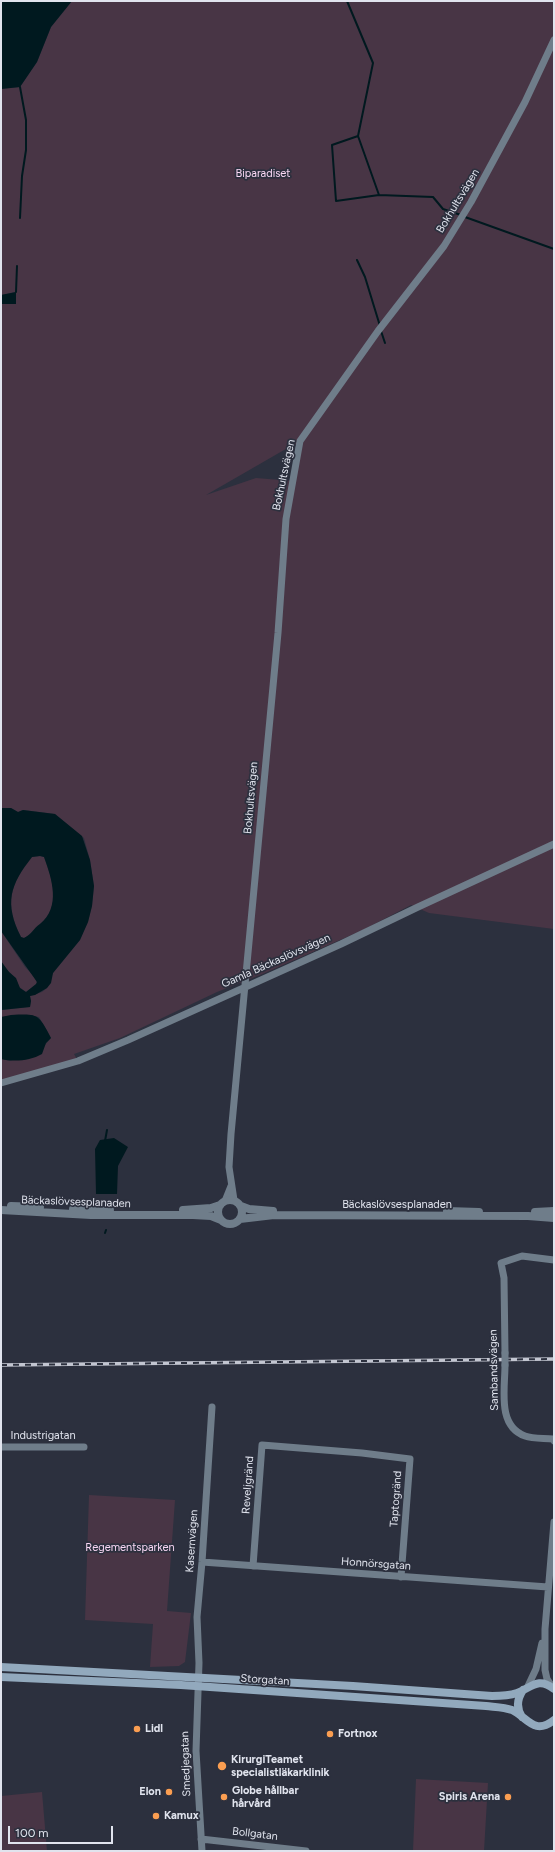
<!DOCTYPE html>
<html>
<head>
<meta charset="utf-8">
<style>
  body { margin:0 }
  #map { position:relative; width:555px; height:1852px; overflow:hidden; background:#2c303e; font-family:Figtree,sans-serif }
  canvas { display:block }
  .frame { position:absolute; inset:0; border:2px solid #e1e4ee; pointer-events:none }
  .scale { position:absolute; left:8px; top:1826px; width:105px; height:18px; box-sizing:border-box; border:2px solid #e1e4ee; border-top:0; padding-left:5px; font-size:12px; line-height:14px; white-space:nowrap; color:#e1e4ee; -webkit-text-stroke:3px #2c303e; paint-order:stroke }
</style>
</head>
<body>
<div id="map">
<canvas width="555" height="1852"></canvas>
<div class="frame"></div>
<div class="scale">100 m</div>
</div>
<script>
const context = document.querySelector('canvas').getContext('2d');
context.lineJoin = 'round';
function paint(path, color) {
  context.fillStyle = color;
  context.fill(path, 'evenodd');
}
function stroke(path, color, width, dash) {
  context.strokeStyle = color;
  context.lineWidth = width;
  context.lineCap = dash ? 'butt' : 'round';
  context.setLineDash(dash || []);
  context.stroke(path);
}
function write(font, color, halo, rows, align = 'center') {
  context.font = font + ' Figtree,sans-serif';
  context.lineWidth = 3.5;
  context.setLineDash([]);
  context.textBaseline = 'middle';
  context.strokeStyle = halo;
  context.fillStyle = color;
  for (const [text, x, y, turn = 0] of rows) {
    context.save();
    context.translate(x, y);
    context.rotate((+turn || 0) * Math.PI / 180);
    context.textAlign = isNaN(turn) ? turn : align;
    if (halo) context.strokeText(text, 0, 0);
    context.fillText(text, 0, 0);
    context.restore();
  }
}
const green = new Path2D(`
  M72,1H554V929L429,913L411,905L363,930L260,975L217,992L120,1038L74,1054L78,1061L1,1083V1059L10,1061L45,1045L51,1038L39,1017L27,1015L1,1017V1010L30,1007L31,1001L30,996L42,992L47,988L53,973L80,940L88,922L92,906L94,886L90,860L84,838L55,814L23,810L18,812L11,808H1V304H16L15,292L1,295V89L20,87L37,62L51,27ZM300,443L293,481L256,478L206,495L291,446Z
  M40,856L44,857C52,879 62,906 40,924C33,929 33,933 24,938L21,937C4,903 10,885 32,857Z
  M1,931L25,967L35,977L37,984L26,992L18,986C17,975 4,971 1,960C0,952 1,940 1,931Z
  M89,1495L175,1500L167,1611L191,1613L185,1662L179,1666L150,1667L153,1624L85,1620Z
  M416,1779L488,1783L484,1851H413Z
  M42,1792L47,1851H1V1796Z`);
const water = new Path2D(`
  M1,1H72L51,27L37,62L20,87L1,89Z
  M16,292V304H1V295Z
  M1,808H11L18,812L23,810L55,814L82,836L90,860L94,886L92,906L88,922L80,940L53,973L51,983L47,988L35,995L30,996L31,1001L30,1007L1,1010V961L9,972L16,978L20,988L26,992L36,984L37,982L1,931ZM40,856L44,857C52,879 61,907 40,924C33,929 33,933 24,938L21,937C4,903 10,885 32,857Z
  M11,1015C38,1014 38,1013 51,1038L46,1043L42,1054C30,1061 14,1062 1,1059V1017Z
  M114,1138L128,1147L118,1166L117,1194H96L95,1149L100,1140Z`);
const stream = new Path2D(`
  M347,1L373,63L358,136L379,195L433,197L443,209L461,215
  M20,87L26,120V150L22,176L20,218
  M358,136L332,145L336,201L379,195
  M465,217L554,249
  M357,260L365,277L380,326
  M16,292L17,266
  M381,331L385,343
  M105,1141L107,1130
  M105,1233L106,1230`);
const minor = new Path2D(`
  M1,1083L78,1061L128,1040L341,944L418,907L554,844
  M234,1200L229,1167L231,1134L278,633L286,519L300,441L378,331L444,246L471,202L525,102L554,40
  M225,1201L231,1186
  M505,1353L504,1278L501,1263L522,1256L554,1260
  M505,1365C505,1389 497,1426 525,1436C533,1439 544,1438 553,1439L554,1441
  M1,1447H84
  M202,1562L548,1587
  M253,1566L262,1445L362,1453L410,1459L401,1577
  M528,1686L536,1669L542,1643
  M553,1688L547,1679L545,1670V1629L554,1522
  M201,1839L306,1851
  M202,1851L196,1751L199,1663L197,1617L202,1562L212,1407`);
const tertiary = new Path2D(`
  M218 1212a12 12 0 1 1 24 0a12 12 0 1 1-24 0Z
  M11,1206L40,1207
  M241,1206L249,1209L273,1211
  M73,1209L110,1210
  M1,1210L91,1215H193L211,1216L221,1220
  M183,1210L211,1208L220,1205
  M447,1211L479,1212
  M535,1212L554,1211
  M240,1219L274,1215L528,1216L554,1218`);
const secondary = new Path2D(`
  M1,1667L353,1686L492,1696C500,1696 508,1696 517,1693C531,1688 538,1676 554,1689
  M1,1677L181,1685L486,1706C494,1707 504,1707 512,1710C527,1717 534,1736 554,1720
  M522,1717C516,1708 517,1699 523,1690`);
const rail = new Path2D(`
  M1,1365L554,1359`);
const minorBridge = new Path2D(`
  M505,1353V1365`);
const markers = [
  [137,1729,4,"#fb9e51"],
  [330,1734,4,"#fb9e51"],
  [222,1766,5,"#fb9e51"],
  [169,1792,4,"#fb9e51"],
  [224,1797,4,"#fb9e51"],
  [508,1797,4,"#fb9e51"],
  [156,1816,4,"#fb9e51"]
];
const parkNames = [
  ["Biparadiset",263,174],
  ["Regementsparken",130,1548]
];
const streetNames = [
  ["Bokhultsvägen",458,201,-59],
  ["Bokhultsvägen",284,475,-78],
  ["Bokhultsvägen",251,798,-85],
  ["Gamla Bäckaslövsvägen",276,961,-24],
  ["Bäckaslövsesplanaden",76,1202,2],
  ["Bäckaslövsesplanaden",397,1205],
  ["Sambandsvägen",494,1370,-91],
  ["Industrigatan",43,1436],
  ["Reveljgränd",248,1485,-86],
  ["Taptogränd",396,1499,-86],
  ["Kasernvägen",192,1541,-86],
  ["Honnörsgatan",376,1564,4],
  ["Storgatan",265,1680,4],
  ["Smedjegatan",186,1764,-92],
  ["Bollgatan",255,1834,7]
];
const poiNames = [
  ["Lidl",145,1729],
  ["Fortnox",338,1734],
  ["KirurgiTeamet",231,1760],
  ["specialistläkarklinik",231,1773],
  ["Globe hållbar",232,1791],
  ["hårvård",232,1804],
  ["Elon",161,1792,"right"],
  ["Spiris Arena",500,1797,"right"],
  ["Kamux",164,1816]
];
paint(green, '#483545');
paint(water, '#00191f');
stroke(stream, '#00191f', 2);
stroke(minor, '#6f7d8a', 7);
stroke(tertiary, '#6f7d8a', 8);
stroke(secondary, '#92a9bd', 8);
stroke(rail, '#c3c6d1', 3.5);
stroke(rail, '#2c303e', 2, [6]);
stroke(minorBridge, '#6f7d8a', 7);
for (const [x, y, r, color] of markers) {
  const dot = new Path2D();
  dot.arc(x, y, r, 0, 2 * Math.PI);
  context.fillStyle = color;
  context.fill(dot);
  stroke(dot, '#2c303e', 1.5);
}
write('11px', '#f9d7f4', '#2c303e', parkNames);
write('11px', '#e1e4ee', '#2c303e', streetNames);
write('bold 11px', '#e1e4ee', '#2c303e', poiNames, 'left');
</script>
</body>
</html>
